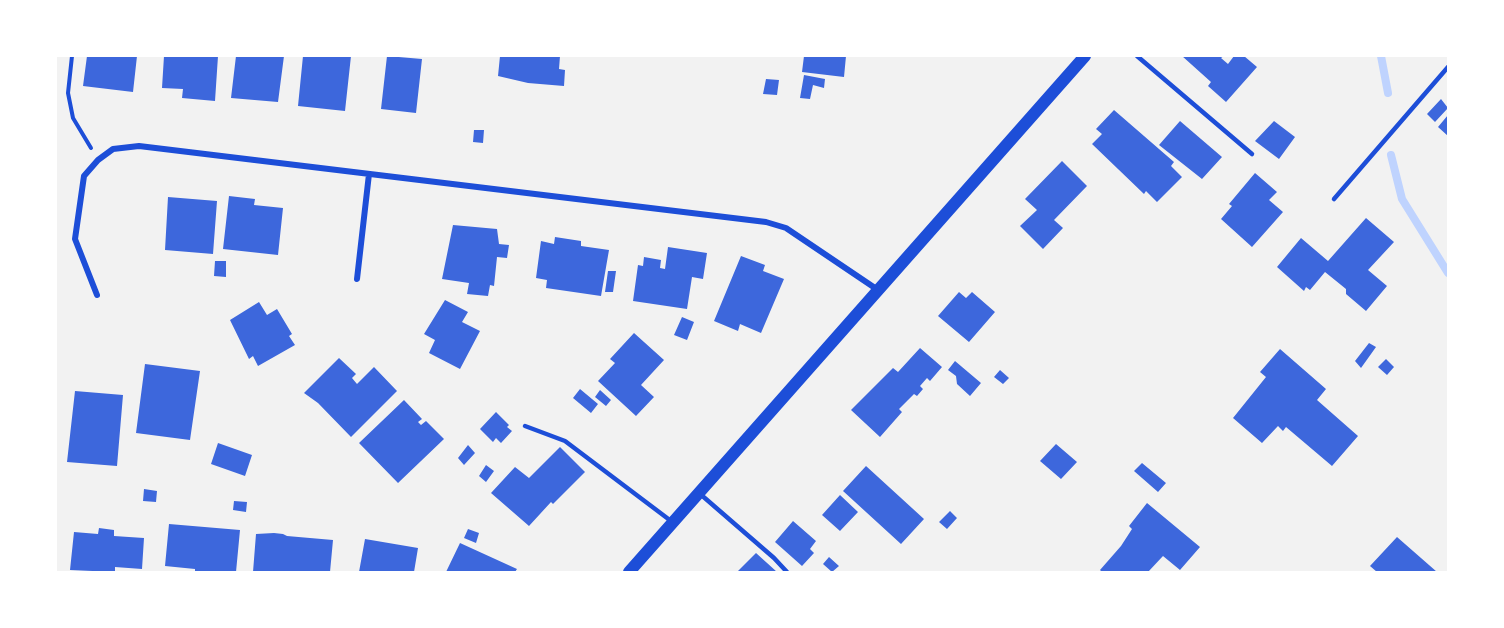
<!DOCTYPE html>
<html>
<head>
<meta charset="utf-8">
<style>
  body { margin:0 }
  #map { position:relative; width:1504px; height:628px; overflow:hidden; background:#f2f2f2; font-family:Arial,sans-serif }
  canvas { display:block }
  .frame { position:absolute; inset:0; border:57px solid #fff; pointer-events:none }
</style>
</head>
<body>
<div id="map">
<canvas width="1504" height="628"></canvas>
<div class="frame"></div>
</div>
<script>
const context = document.querySelector('canvas').getContext('2d');
context.lineJoin = 'round';
function stroke(path, color, width, dash) {
  context.strokeStyle = color;
  context.lineWidth = width;
  context.lineCap = dash ? 'butt' : 'round';
  context.setLineDash(dash || []);
  context.stroke(path);
}
function paint(path, color) {
  context.fillStyle = color;
  context.fill(path, 'evenodd');
}
const stream = new Path2D(`
  M1381,56L1388,93
  M1391,155L1402,199L1448,273`);
const building = new Path2D(`
  M87,56H137L133,92L83,86Z
  M164,56H218L215,101L182,98L183,89L162,88Z
  M236,56H284L278,102L231,98Z
  M303,56H351L345,111L298,106Z
  M387,56L422,59L416,113L381,109Z
  M500,56H560L559,69L565,70L564,86L528,83L498,76Z
  M804,56H846L844,77L802,72Z
  M1182,56H1224L1221,58L1228,64L1234,56H1244L1257,67L1226,102L1208,86L1211,82Z
  M804,75L825,79L824,88L813,85L810,99L800,98Z
  M766,79L779,80L777,95L763,94Z
  M1441,99L1448,108L1435,122L1427,114Z
  M1114,110L1174,162L1171,166L1182,177L1157,202L1146,191L1144,194L1092,144L1102,134L1096,129Z
  M1448,115V136L1438,127Z
  M1180,121L1222,157L1202,179L1159,145Z
  M1274,121L1295,137L1279,159L1255,141Z
  M474,130H484L483,143L473,142Z
  M1062,161L1087,186L1054,220L1063,228L1043,249L1020,226L1037,210L1025,199Z
  M1255,173L1277,192L1269,200L1283,212L1252,247L1221,219L1232,206L1229,204Z
  M229,196L255,199L254,205L283,208L278,255L223,249Z
  M168,197L217,201L213,254L165,250Z
  M1366,218L1394,242L1368,270L1387,286L1366,311L1346,294V289L1325,272L1310,290L1306,287L1304,291L1277,267L1301,238L1328,261Z
  M453,225L497,229L499,244L509,245L507,258L497,257L494,286L490,285L488,296L467,294L469,283L442,279Z
  M555,237L581,241V246L609,250L601,296L546,288L547,280L536,278L541,241L554,244Z
  M668,247L707,253L703,279L692,277L687,309L633,301L638,265L643,266L644,257L661,260L660,268L665,269Z
  M741,256L765,265L763,271L784,279L761,333L740,324L738,331L714,321Z
  M215,261H226V277L214,276Z
  M608,271H616L613,292H605Z
  M959,292L966,298L972,292L995,312L969,342L938,316Z
  M445,300L468,312L462,322L480,331L460,369L429,353L435,340L424,334Z
  M259,302L267,315L277,309L292,334L289,336L295,345L258,366L253,356L249,359L230,320Z
  M682,317L694,322L687,340L674,335Z
  M634,333L664,360L641,385L654,397L636,416L598,381L615,363L610,359Z
  M1369,343L1376,347L1361,368L1355,361Z
  M920,348L942,367L930,381L927,378L920,386L923,389L917,396L914,394L899,409L902,412L880,437L851,410L893,368L898,372Z
  M1280,349L1326,389L1317,400L1358,436L1332,466L1286,427L1283,431L1278,426L1262,443L1233,418L1266,377L1260,372Z
  M339,358L356,374L352,378L357,384L374,367L397,391L351,437L318,403L304,393Z
  M1386,359L1394,367L1387,375L1378,367Z
  M955,361L981,383L970,396L957,384L956,376L948,370Z
  M145,364L200,371L190,440L136,433Z
  M1000,370L1009,378L1003,384L994,377Z
  M580,389L598,404L591,413L573,398Z
  M600,390L611,400L606,406L595,397Z
  M75,391L123,395L117,466L67,462Z
  M404,400L422,419L418,422L421,425L426,421L444,439L398,483L359,443Z
  M496,412L509,425L507,427L512,431L501,443L496,438L493,442L480,429Z
  M218,443L252,455L245,476L211,464Z
  M1056,444L1077,462L1061,479L1040,461Z
  M468,445L475,453L464,465L458,458Z
  M560,447L585,472L553,504L551,502L529,526L491,493L515,467L529,478Z
  M1142,463L1166,483L1158,492L1134,471Z
  M486,465L494,471L486,482L479,476Z
  M866,466L924,519L901,544L843,491Z
  M144,489L157,491L156,502L143,501Z
  M840,495L858,512L840,531L822,515Z
  M234,501L247,502L246,512L233,510Z
  M1147,503L1200,547L1180,570L1163,556L1148,572H1102L1100,570L1121,546L1132,529L1129,526Z
  M950,511L957,518L947,529L939,522Z
  M793,521L816,541L810,549L814,553L802,566L775,542Z
  M169,524L240,530L236,572H195V569L165,566Z
  M99,528L114,530V536L144,538L142,569L115,567V572L70,570L74,532L98,534Z
  M468,529L479,533L476,543L464,538Z
  M274,533L283,534L287,536L333,540L330,572H253L256,534Z
  M1397,537L1437,572H1377L1370,566Z
  M365,539L418,548L414,572H359Z
  M460,543L517,569L515,572H446Z
  M756,553L777,572H737Z
  M829,557L839,566L832,572L823,564Z`);
const path = new Path2D(`
  M72,56L68,93L73,118L91,148`);
const service = new Path2D(`
  M1137,56L1252,154
  M1334,199L1448,67
  M525,426L565,441L671,521
  M699,493L774,558L787,572`);
const minor = new Path2D(`
  M357,279L369,174
  M97,295L75,239L84,176L98,160L113,149L139,146L766,222L786,228L878,290`);
const secondary = new Path2D(`
  M629,572L1085,56`);
stroke(stream, '#bfd3fe', 8);
paint(building, '#3d67dc');
stroke(path, '#1d4ed8', 4);
stroke(service, '#1d4ed8', 4.5);
stroke(minor, '#1d4ed8', 6);
stroke(secondary, '#1d4ed8', 12);
</script>
</body>
</html>
